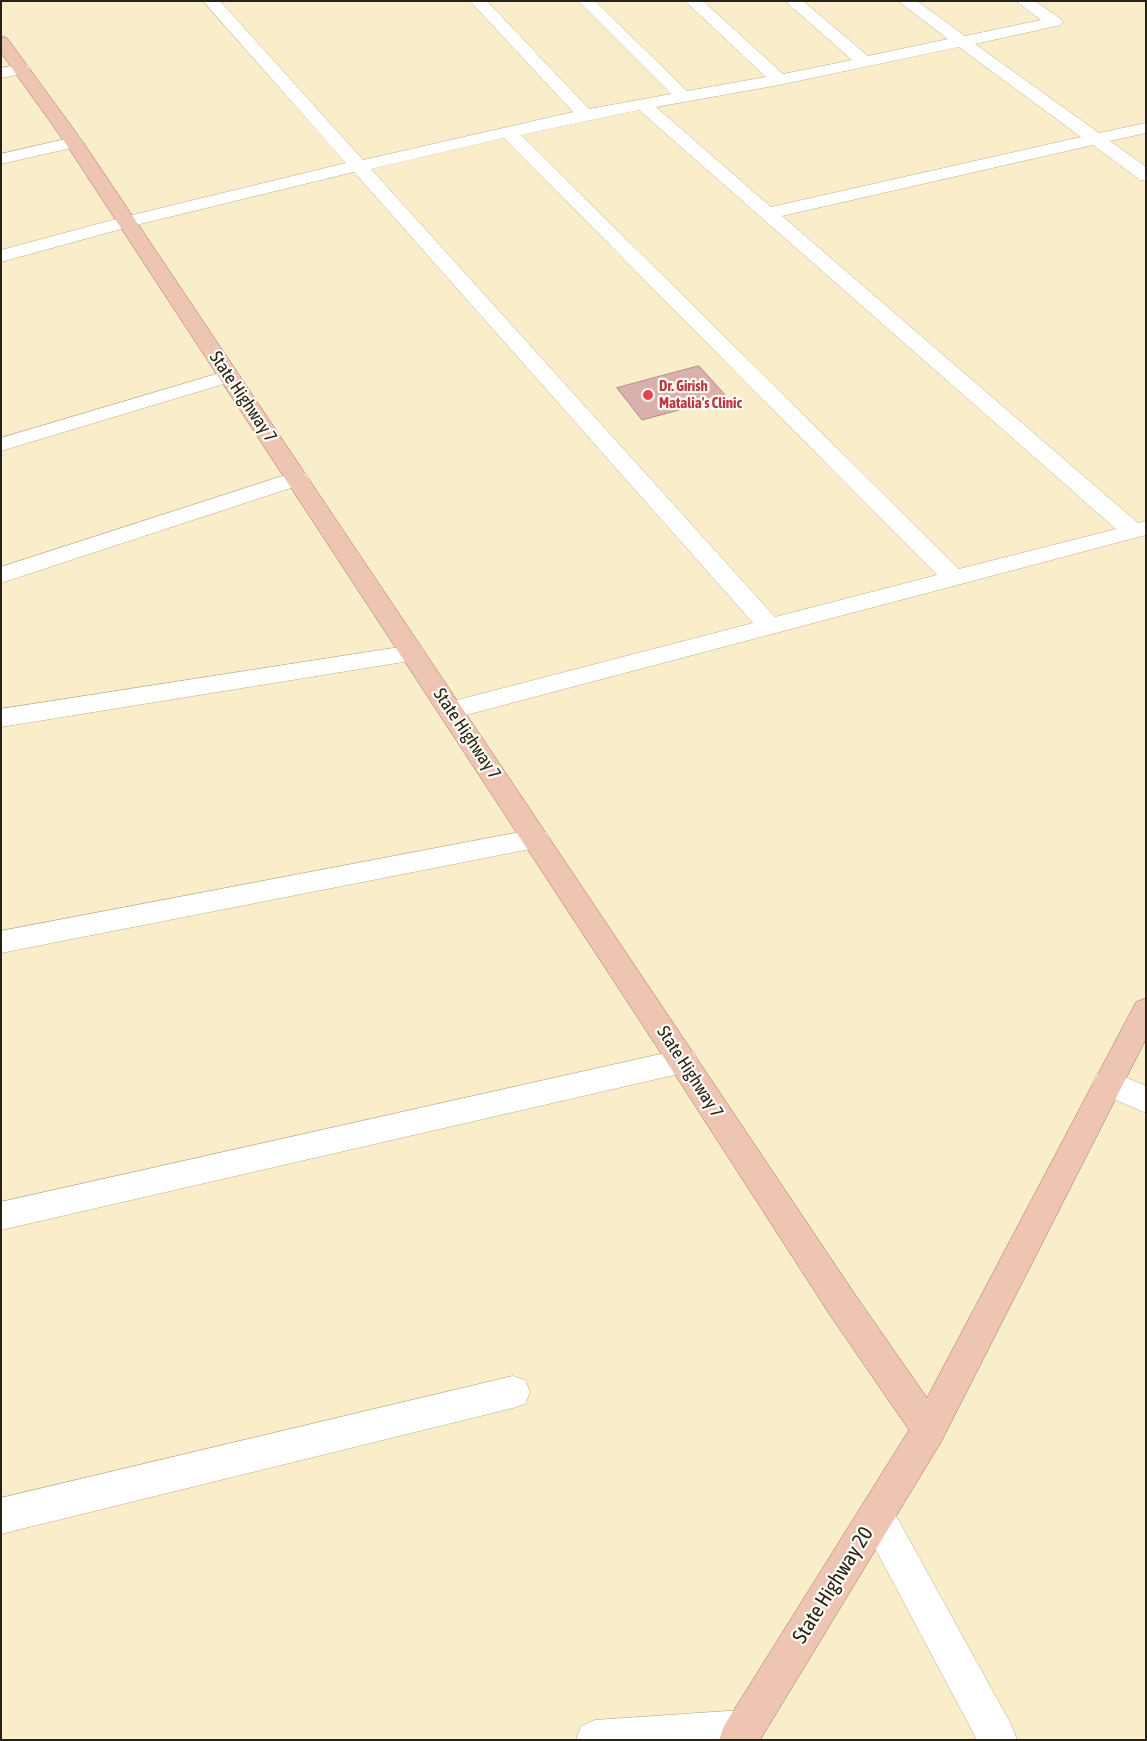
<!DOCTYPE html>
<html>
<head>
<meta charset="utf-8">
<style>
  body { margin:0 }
  #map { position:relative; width:1147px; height:1741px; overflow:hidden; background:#faeeca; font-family:"Asap Condensed",sans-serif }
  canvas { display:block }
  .frame { position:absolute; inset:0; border:2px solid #272215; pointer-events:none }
</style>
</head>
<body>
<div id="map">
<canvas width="1147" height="1741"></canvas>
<div class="frame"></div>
</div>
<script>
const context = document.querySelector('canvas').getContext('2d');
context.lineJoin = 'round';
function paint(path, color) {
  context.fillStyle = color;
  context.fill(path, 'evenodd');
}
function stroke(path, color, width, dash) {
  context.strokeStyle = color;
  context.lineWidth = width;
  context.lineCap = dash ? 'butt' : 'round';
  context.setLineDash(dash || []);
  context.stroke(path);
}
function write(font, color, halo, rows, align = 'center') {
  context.font = font + ' "Asap Condensed",sans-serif';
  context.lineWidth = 4.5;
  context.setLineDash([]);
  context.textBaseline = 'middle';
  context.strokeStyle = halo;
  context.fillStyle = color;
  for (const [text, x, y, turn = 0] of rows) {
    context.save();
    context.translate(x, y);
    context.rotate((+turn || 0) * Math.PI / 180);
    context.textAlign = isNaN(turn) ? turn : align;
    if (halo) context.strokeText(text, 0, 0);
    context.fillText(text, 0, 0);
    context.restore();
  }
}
const building = new Path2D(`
  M699,366L727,397L642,420L617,388Z`);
const minor = new Path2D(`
  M203,1H220L363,160L573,112L470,1H487L589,109L671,94L578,1H595L687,91L766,77L685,1H703L783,74L852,60L785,1H803L868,56L948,39L898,1H917L965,36L1041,20L1016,1H1035L1061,19L1063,22L1061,25L975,44L1099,133L1146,123V133L1110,141L1146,167V181L1140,180L1093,145L782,216L1138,523L1146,521V535L451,719L442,716L438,710L442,704L753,623L354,172L132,226L1,262V250L120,218L346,163ZM959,47L1081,137L771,207L656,107L779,85ZM639,110L1116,529L959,569L521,135ZM504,138L937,575L775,617L371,169Z
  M22,64L28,65L30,69L28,73L1,78V68Z
  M74,137L80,138L83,142L80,146L1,164V154Z
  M230,370L237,372L240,376L237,380L1,451V438Z
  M298,471L306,473L309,478L306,483L1,583V567Z
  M413,645L422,647L425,653L422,659L1,727V709Z
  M536,829L546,832L550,839L546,846L1,953V931Z
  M683,1049L694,1052L698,1061L694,1070L683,1073L1,1230V1202Z
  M1108,1070L1146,1086V1113L1097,1092L1093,1083L1097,1074Z
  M513,1376L525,1380L530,1392L525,1404L513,1408L1,1534V1498Z
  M876,1498L889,1503L1012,1726L1017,1740H977L858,1516L863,1503Z
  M744,1710L758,1715L763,1729L759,1740H576L581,1726L595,1720Z`);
const major = new Path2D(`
  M1,36L7,38L83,142L854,1293L927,1398L1136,1002L1146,998V1039L941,1442L760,1740H719L724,1726L909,1430L830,1315L672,1070L66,144L1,53Z`);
const markers = [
  [648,395,6,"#e0444e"]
];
const farHealthnames = [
  ["Dr. Girish",659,386],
  ["Matalia's Clinic",659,403]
];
const streetNames = [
  ["State Highway 7",243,397,56],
  ["State Highway 7",467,734,56],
  ["State Highway 7",690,1072,57]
];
const nearStreetnames = [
  ["State Highway 20",833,1585,-58]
];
paint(building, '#dab0ad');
stroke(building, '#b18986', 1);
stroke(minor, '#b9ad8b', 1);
stroke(major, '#a1735b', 1);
paint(minor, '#fff');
paint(major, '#eec5b3');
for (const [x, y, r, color] of markers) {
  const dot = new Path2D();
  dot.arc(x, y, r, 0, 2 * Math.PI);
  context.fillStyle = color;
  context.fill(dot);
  stroke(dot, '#fefcf5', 2);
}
write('bold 15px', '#be3a42', '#fefcf5', farHealthnames, 'left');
write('18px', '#272215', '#fefcf5', streetNames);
write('21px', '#272215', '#fefcf5', nearStreetnames);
</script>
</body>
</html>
